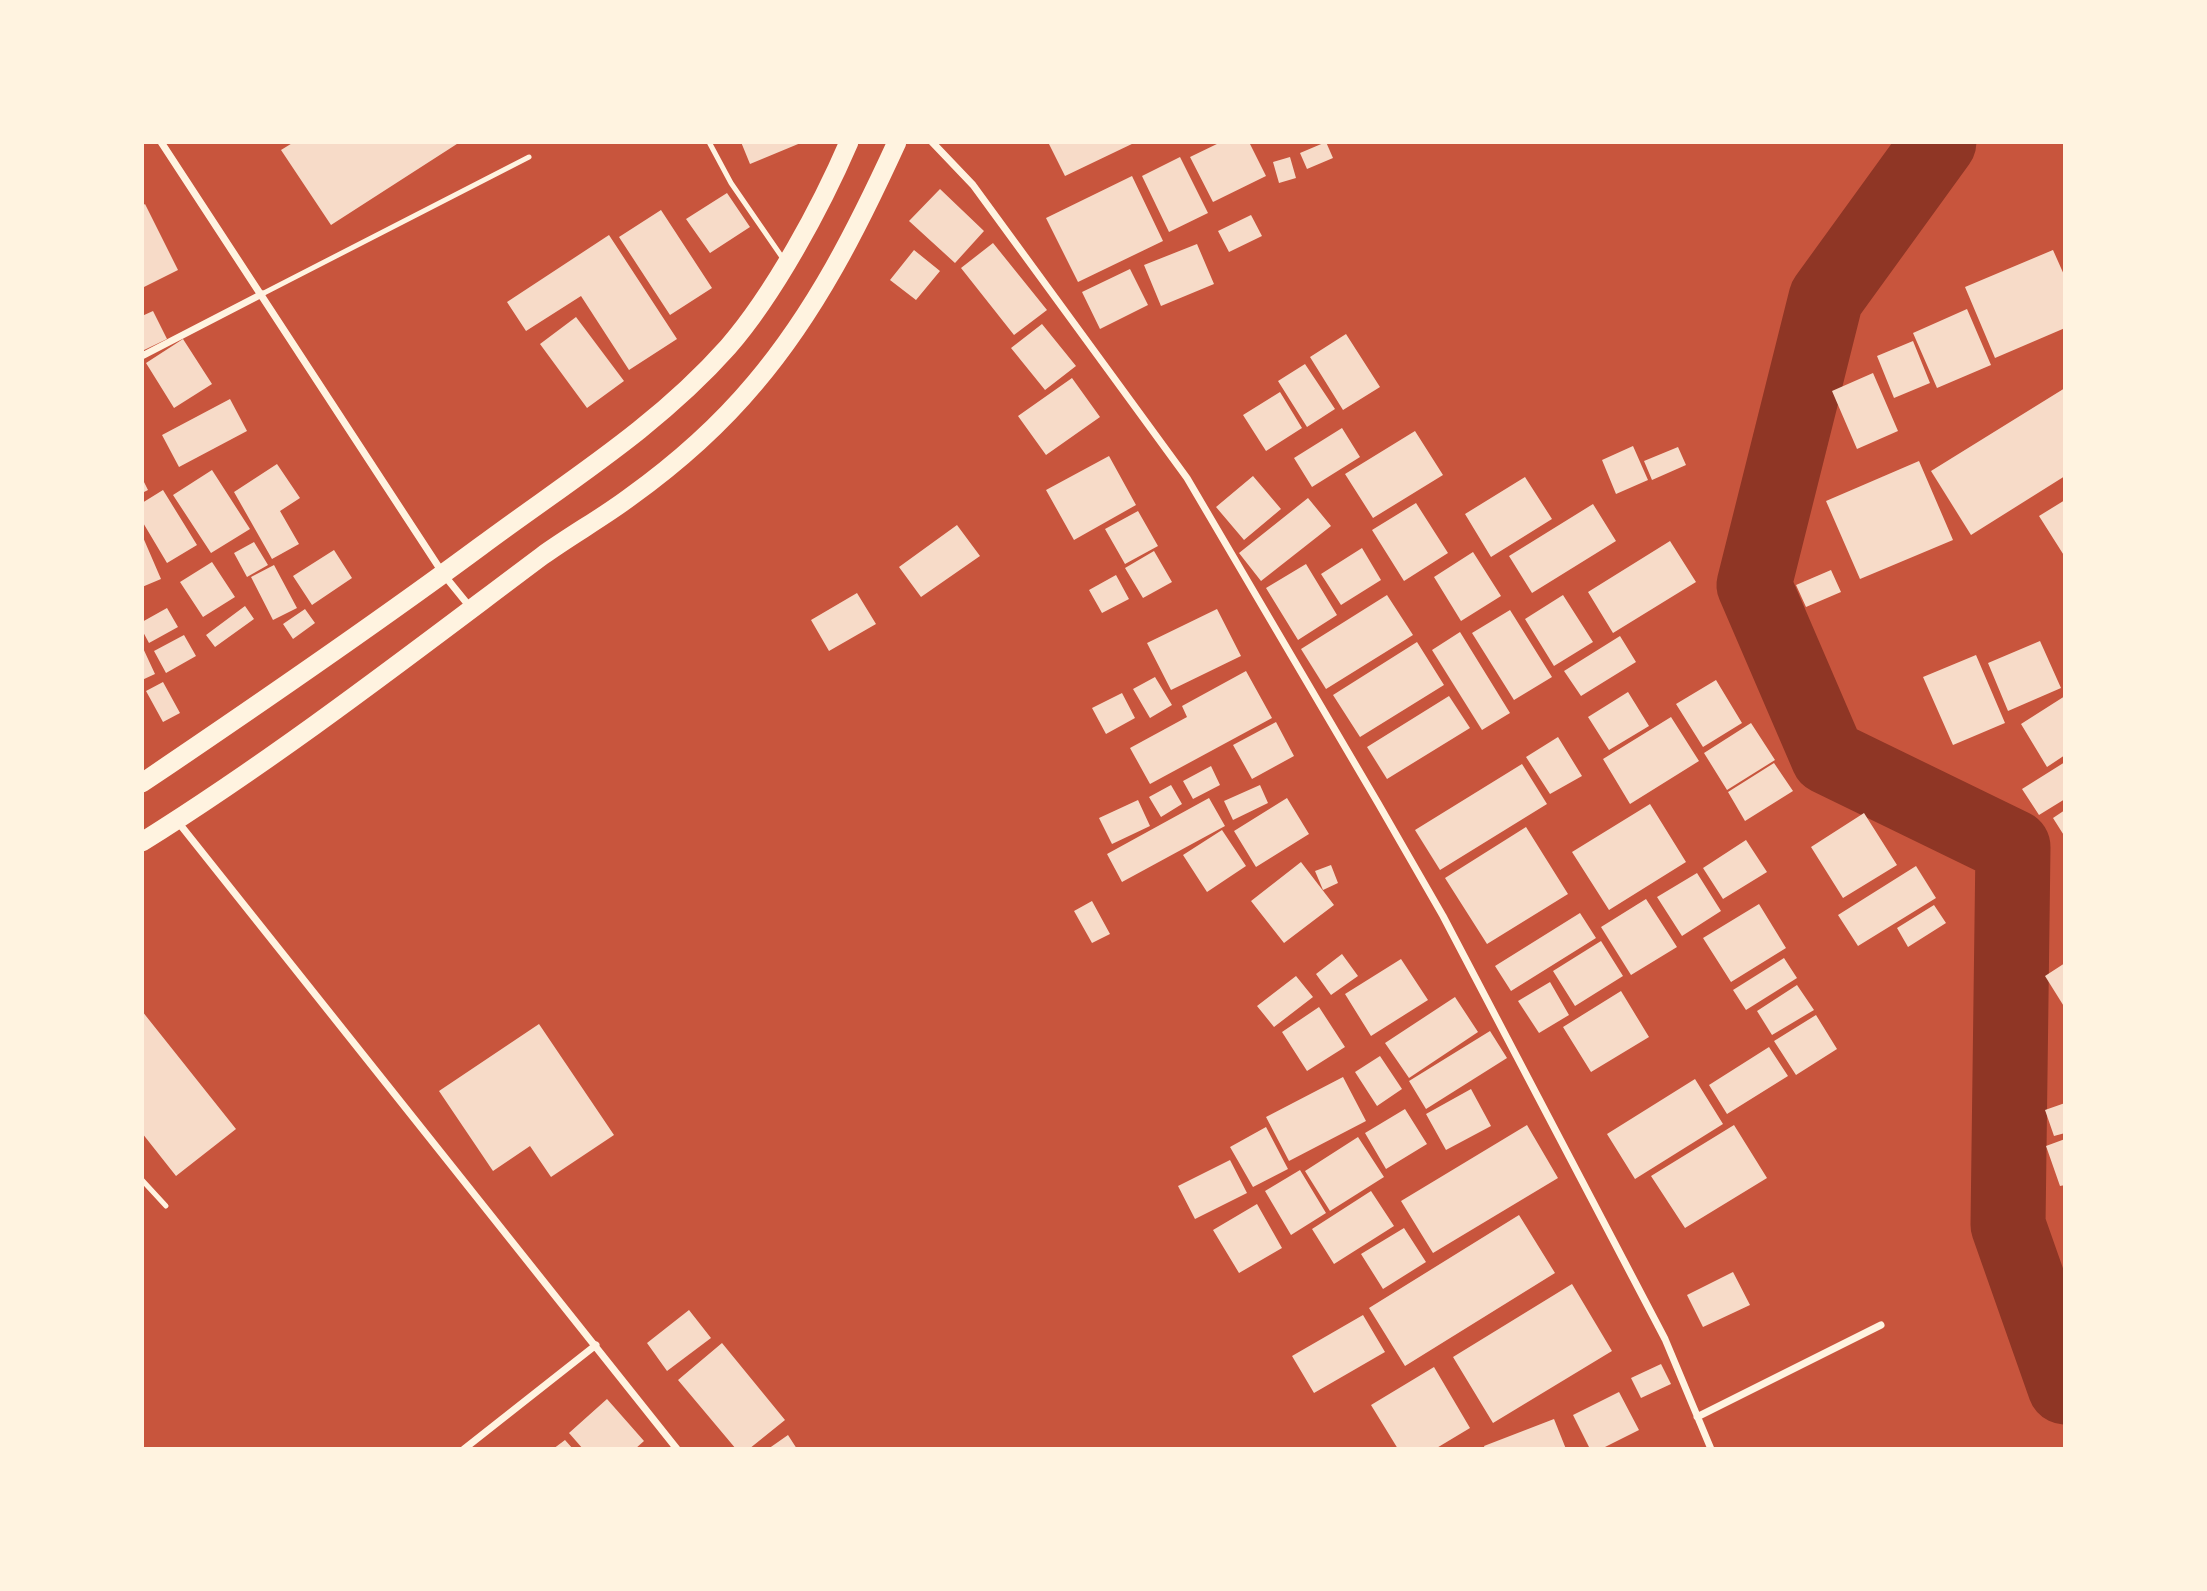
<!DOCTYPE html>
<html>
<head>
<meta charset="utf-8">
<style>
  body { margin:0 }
  #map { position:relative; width:2207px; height:1591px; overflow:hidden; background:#c8553d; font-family:"Asap Condensed",sans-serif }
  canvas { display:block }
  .frame { position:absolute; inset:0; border:144px solid #fff3e0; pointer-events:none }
</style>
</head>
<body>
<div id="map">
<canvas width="2207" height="1591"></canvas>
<div class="frame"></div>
</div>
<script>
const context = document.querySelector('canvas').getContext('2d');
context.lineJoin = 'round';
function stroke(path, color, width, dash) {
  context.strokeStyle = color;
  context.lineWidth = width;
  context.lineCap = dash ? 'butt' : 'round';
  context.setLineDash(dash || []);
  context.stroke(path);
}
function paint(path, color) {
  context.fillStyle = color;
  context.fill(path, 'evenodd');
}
const river = new Path2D(`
  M1939,142L1826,298L1754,585L1828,757L2013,847L2008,1225L2065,1387`);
const building = new Path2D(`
  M294,142H460L331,225L281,150Z
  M741,142H803L750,164Z
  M1048,142H1136L1065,176Z
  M1221,142H1249L1266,176L1213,202L1190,157Z
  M1326,142L1333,158L1307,169L1300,153Z
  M1180,157L1208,213L1169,232L1142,176Z
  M1290,157L1296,178L1279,183L1273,162Z
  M1132,176L1163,241L1078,282L1046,218Z
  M940,189L984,231L955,263L909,221Z
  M727,193L750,227L710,253L686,219Z
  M145,204L178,270L142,288V206Z
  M661,210L712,288L670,315L619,237Z
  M1251,215L1262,236L1229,252L1218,231Z
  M609,235L677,339L629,370L581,296L526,331L507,302Z
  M993,243L1047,310L1014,335L961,268Z
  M1197,244L1214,284L1161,306L1144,265Z
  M914,250L940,271L916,300L890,280Z
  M2053,250L2065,277V328L1995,358L1965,287Z
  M1130,269L1148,305L1100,329L1082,292Z
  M1967,309L1991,365L1937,388L1913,333Z
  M153,311L167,339L142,351V316Z
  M576,317L624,381L587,408L540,344Z
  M1042,324L1076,366L1045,390L1011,348Z
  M1346,334L1380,387L1343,410L1310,357Z
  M183,339L212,384L174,408L146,363Z
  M1913,341L1930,383L1894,398L1877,356Z
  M1305,364L1335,409L1307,427L1278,381Z
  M1873,373L1898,431L1857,449L1832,391Z
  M1072,378L1100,417L1046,455L1018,416Z
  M2065,388V476L1971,535L1931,471Z
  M1280,392L1302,428L1266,451L1243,415Z
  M230,399L247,431L179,467L162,435Z
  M1342,428L1360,457L1312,487L1294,458Z
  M1415,431L1443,475L1373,518L1345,474Z
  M1633,446L1648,480L1616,494L1602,460Z
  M1678,447L1686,465L1652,480L1644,461Z
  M1109,456L1136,505L1074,540L1046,490Z
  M1919,461L1953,540L1860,579L1826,501Z
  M277,464L300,498L280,511L299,544L272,559L234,492Z
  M212,470L250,529L211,553L173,495Z
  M1253,476L1281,509L1244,540L1216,507Z
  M1525,477L1552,519L1491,557L1465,514Z
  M142,478L148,490L142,493Z
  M163,490L197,545L167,563L142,521V503Z
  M1308,498L1331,526L1261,581L1239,553Z
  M2065,500V557L2039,516Z
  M1416,503L1448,553L1404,581L1372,530Z
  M1593,504L1616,541L1532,593L1509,556Z
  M1138,511L1158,546L1125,564L1105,529Z
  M957,525L980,556L921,597L899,567Z
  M142,535L161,579L142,587Z
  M1670,541L1696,582L1613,633L1588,592Z
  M254,542L268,565L247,577L234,553Z
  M1362,548L1381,580L1341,605L1321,574Z
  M334,550L352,578L312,605L293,576Z
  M1154,551L1172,582L1143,598L1125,568Z
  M1473,552L1501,596L1461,621L1434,577Z
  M212,562L235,597L203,617L180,582Z
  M1306,564L1337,615L1298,640L1266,588Z
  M274,565L297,608L273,620L251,577Z
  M1831,570L1841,592L1806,607L1796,585Z
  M1116,575L1129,599L1102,613L1089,590Z
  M857,593L876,624L829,651L811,620Z
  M1387,595L1413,635L1326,689L1301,649Z
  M1563,595L1593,642L1554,666L1525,619Z
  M245,606L254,619L215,647L206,635Z
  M167,608L178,627L149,643L142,630V622Z
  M305,609L315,623L293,639L283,624Z
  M1217,609L1241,656L1171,690L1147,643Z
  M1510,610L1552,677L1514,700L1472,633Z
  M1460,632L1510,713L1482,730L1432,650Z
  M184,635L196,656L166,673L154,651Z
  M1620,636L1636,662L1581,696L1564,671Z
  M2040,641L2061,688L2008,711L1988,663Z
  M1417,642L1444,685L1360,737L1333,695Z
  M142,646L155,674L142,680Z
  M1976,655L2005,723L1953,745L1923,677Z
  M1246,671L1272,718L1150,784L1130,748L1187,717L1182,706Z
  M1155,677L1172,705L1150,718L1133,689Z
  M1716,680L1742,723L1703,747L1676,704Z
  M163,682L180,713L163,722L146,691Z
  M1628,692L1649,726L1609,750L1588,717Z
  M1122,693L1135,718L1106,734L1092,708Z
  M1449,696L1470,728L1387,779L1367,747Z
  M2065,696V755L2047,767L2021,724Z
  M1671,717L1699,761L1630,804L1603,759Z
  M1276,722L1294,756L1252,779L1233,745Z
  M1751,723L1775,760L1727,790L1704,753Z
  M1558,737L1582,776L1550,794L1526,757Z
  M2065,762V799L2039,815L2022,789Z
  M1774,763L1793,791L1745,821L1728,792Z
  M1522,764L1547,804L1440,870L1415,830Z
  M1211,766L1220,785L1193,799L1183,781Z
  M1171,785L1182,804L1161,817L1149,797Z
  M1260,785L1268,803L1233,820L1224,801Z
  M1209,798L1225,826L1122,882L1107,854Z
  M1287,798L1309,834L1256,867L1234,831Z
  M1138,800L1150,826L1112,844L1099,818Z
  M1650,804L1686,862L1609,910L1572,852Z
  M2065,810V837L2053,818Z
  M1864,813L1897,865L1843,898L1811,847Z
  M1526,827L1568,894L1487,944L1445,878Z
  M1222,830L1246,866L1207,892L1183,855Z
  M1746,840L1767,872L1723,899L1703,868Z
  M1301,862L1334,905L1284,943L1251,901Z
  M1331,865L1338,883L1323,890L1315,871Z
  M1916,866L1936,898L1858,946L1838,915Z
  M1697,873L1721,911L1682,936L1657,897Z
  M1646,899L1677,947L1631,975L1601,927Z
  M1092,901L1110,934L1092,943L1074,911Z
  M1759,904L1786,948L1731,982L1703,938Z
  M1934,905L1946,923L1908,947L1897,928Z
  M1580,913L1596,938L1511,991L1495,966Z
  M1601,941L1623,976L1575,1006L1553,971Z
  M1342,954L1358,976L1331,995L1316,974Z
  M1784,958L1797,978L1746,1010L1733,990Z
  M1401,959L1428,1000L1371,1036L1345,994Z
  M2065,963V1008L2045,976Z
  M1296,976L1313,997L1274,1027L1257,1006Z
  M1550,982L1569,1015L1539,1033L1518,1001Z
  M1797,985L1814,1010L1772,1035L1757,1011Z
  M1621,991L1649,1037L1591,1072L1563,1027Z
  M1455,997L1478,1032L1409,1078L1385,1043Z
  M1319,1007L1345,1047L1307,1071L1282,1032Z
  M142,1011L236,1129L176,1176L142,1133Z
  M1816,1015L1837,1049L1796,1075L1774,1041Z
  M539,1024L614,1135L551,1177L530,1146L493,1171L439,1091Z
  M1490,1031L1507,1058L1426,1109L1409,1081Z
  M1769,1047L1788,1076L1727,1114L1709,1085Z
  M1380,1056L1402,1089L1377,1106L1355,1072Z
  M1343,1077L1366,1121L1289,1161L1266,1117Z
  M1695,1079L1723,1124L1635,1179L1607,1134Z
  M1471,1089L1491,1126L1446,1150L1426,1114Z
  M2065,1103V1133L2054,1136L2045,1110Z
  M1405,1109L1427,1144L1386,1169L1365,1133Z
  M1527,1125L1558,1178L1433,1253L1401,1201Z
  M1734,1125L1767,1178L1685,1228L1651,1176Z
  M1266,1127L1288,1169L1253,1187L1230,1147Z
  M1358,1137L1384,1177L1330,1211L1305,1171Z
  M2065,1139V1185L2060,1186L2046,1146Z
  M1230,1160L1247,1193L1195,1219L1178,1186Z
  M1300,1170L1326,1213L1291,1235L1265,1191Z
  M1371,1191L1394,1226L1334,1264L1312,1229Z
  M1257,1204L1282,1248L1239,1273L1213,1230Z
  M1519,1215L1555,1273L1405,1366L1369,1308Z
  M1404,1228L1426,1262L1383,1289L1361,1254Z
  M1733,1272L1750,1305L1703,1327L1687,1295Z
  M1572,1284L1612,1351L1493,1423L1453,1357Z
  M689,1310L711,1338L667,1371L647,1343Z
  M1363,1315L1385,1352L1314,1393L1292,1356Z
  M722,1343L785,1420L749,1449H736L678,1380Z
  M1661,1364L1671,1384L1641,1398L1631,1378Z
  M1434,1367L1470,1428L1435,1449H1398L1371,1405Z
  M1619,1392L1639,1430L1601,1449H1590L1573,1415Z
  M607,1399L644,1441L635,1449H583L569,1433Z
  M1554,1419L1566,1449H1485L1484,1446Z
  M788,1435L797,1449H768Z
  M565,1440L573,1449H553Z`);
const service = new Path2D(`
  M709,142L731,183L784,260
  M262,294L529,157
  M142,1180L166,1206`);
const minor = new Path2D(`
  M161,142L444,575L470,607
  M932,142L973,185L1187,478L1378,803L1443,916L1665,1339L1711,1449
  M142,356L262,294
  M178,822L677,1449
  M1697,1417L1881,1325
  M464,1449L596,1345`);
const trunk = new Path2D(`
  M142,783C256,706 370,628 481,546C567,482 656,428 728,347C774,294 821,207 849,142
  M142,842C281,755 411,654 542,556C571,535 602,518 630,497C676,464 719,426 755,383C816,311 858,227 897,142`);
stroke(river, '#8f3625', 75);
paint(building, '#f7dbc8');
stroke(service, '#fff3e0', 5);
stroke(minor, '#fff3e0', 7);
stroke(trunk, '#fff3e0', 19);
</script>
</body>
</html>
